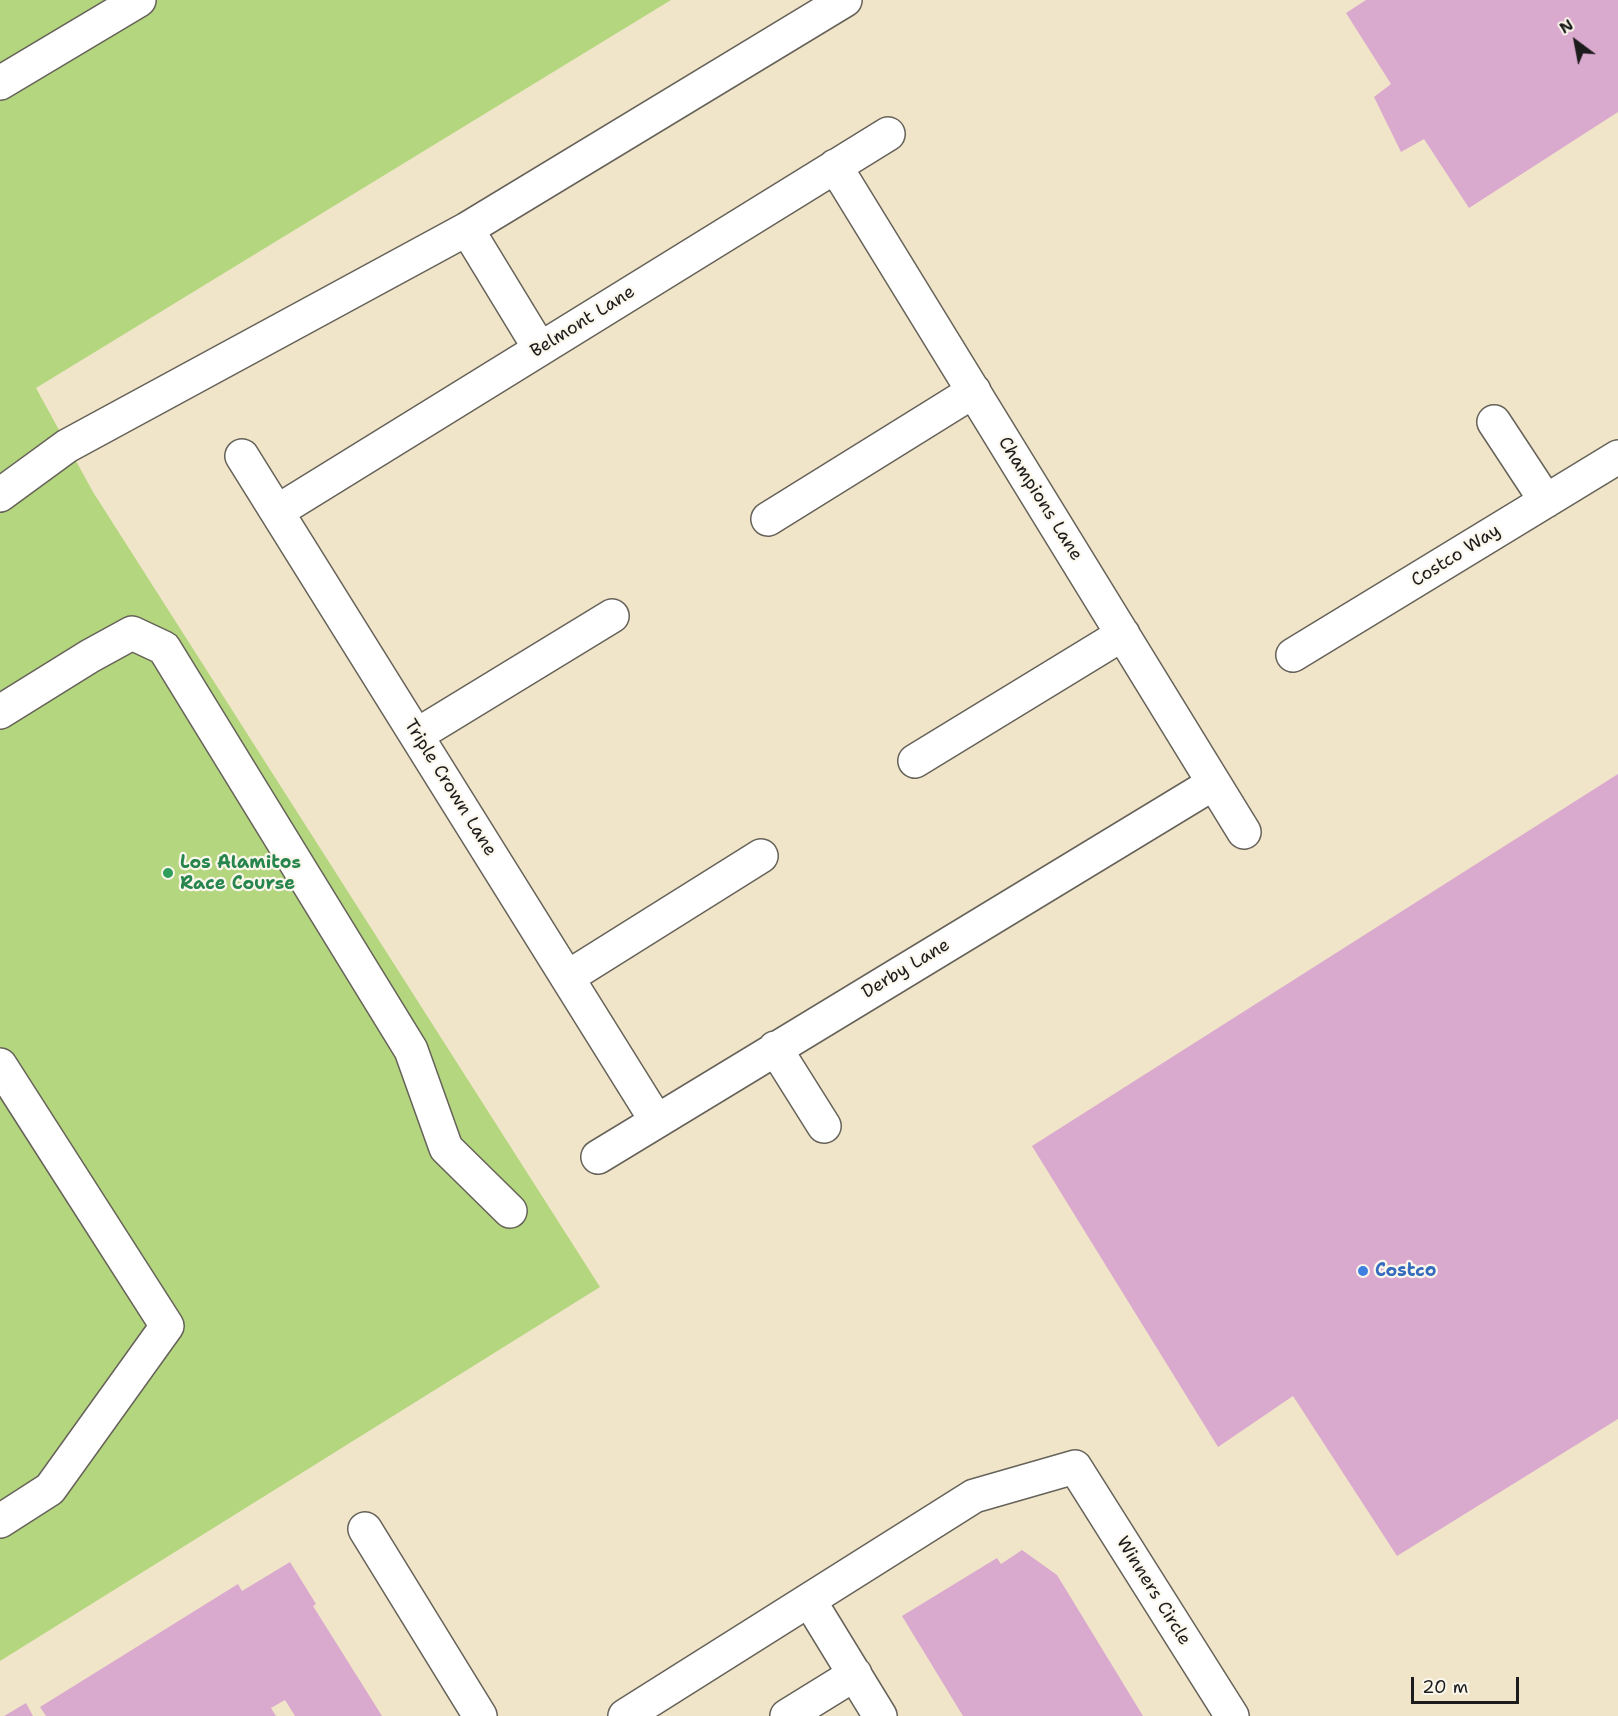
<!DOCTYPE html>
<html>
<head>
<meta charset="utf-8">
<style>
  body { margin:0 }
  #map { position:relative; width:1618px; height:1716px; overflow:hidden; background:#f0e5c9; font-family:"Shantell Sans",sans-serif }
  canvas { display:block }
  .north { position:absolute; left:1546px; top:12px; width:60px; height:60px; -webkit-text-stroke:4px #fbf7ec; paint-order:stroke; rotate:328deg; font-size:16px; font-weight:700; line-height:24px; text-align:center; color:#1c1c1c }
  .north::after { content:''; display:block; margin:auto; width:21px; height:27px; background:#1c1c1c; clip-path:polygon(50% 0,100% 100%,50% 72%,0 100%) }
  .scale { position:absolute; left:1411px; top:1677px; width:108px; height:27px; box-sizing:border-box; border:3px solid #1c1c1c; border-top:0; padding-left:8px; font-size:18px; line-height:21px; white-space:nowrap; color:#1c1c1c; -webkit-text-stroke:4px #fbf7ec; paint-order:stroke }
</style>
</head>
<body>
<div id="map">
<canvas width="1618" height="1716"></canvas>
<div class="north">N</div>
<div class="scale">20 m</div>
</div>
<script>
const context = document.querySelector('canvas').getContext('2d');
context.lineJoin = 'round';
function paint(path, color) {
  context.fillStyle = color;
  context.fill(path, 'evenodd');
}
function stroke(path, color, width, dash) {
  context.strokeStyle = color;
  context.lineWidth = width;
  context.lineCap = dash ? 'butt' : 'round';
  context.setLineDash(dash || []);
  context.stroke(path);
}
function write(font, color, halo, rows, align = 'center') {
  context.font = font + ' "Shantell Sans",sans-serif';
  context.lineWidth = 4.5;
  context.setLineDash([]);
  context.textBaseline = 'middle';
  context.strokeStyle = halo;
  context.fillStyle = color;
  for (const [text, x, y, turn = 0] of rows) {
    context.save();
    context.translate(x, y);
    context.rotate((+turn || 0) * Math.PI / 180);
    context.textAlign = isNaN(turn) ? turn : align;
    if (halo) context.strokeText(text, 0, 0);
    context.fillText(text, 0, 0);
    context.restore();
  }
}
const green = new Path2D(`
  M0,0H671L36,388L93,492L600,1287L0,1661Z`);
const building = new Path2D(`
  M1366,0H1618V112L1469,208L1424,139L1401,152L1374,97L1391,84L1346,13Z
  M1618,774V1419L1397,1556L1293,1396L1218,1447L1032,1146Z
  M1022,1550L1057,1575L1143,1716H963L902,1616L997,1558L1001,1564Z
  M290,1562L316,1604L313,1606L382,1716H295L285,1700L271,1708L276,1716H46L40,1707L238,1584L242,1591Z
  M26,1703L33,1716H4Z`);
const minor = new Path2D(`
  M0,83L139,0
  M835,166L1244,832
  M467,229L540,349
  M1494,422L1546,501
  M242,456L656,1120
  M0,495L67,446L467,229L845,0
  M278,511L888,134
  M768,519L974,391
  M1293,655L1618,457
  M0,712L90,656L132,633L164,648L411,1050L446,1148L510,1211
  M417,735L612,616
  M915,761L1123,634
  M568,977L761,856
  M775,1048L824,1126
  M0,1065L167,1326L50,1489L0,1521
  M598,1157L1214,783
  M365,1529L480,1716
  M809,1600L880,1716
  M625,1716L974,1496L1075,1467L1232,1716
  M787,1716L855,1674`);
const markers = [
  [168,873,6,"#2e9e5b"],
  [1363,1271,6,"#3f7fe0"]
];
const streetNames = [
  ["Belmont Lane",583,322,-32],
  ["Champions Lane",1040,499,58],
  ["Costco Way",1456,556,-32],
  ["Triple Crown Lane",450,788,58],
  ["Derby Lane",906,969,-31],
  ["Winners Circle",1153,1591,58]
];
const leisureNames = [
  ["Los Alamitos",180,863],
  ["Race Course",180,884]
];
const shopNames = [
  ["Costco",1375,1271]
];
paint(green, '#b3d67e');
paint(building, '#daa9ce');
stroke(minor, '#666259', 36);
stroke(minor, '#fff', 33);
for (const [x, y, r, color] of markers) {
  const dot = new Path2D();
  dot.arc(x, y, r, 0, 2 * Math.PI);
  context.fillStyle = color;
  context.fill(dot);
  stroke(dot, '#fbf7ec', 2);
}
write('18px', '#1c1c1c', '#fbf7ec', streetNames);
write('bold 18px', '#27864d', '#fbf7ec', leisureNames, 'left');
write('bold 18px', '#366cbe', '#fbf7ec', shopNames, 'left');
</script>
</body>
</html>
